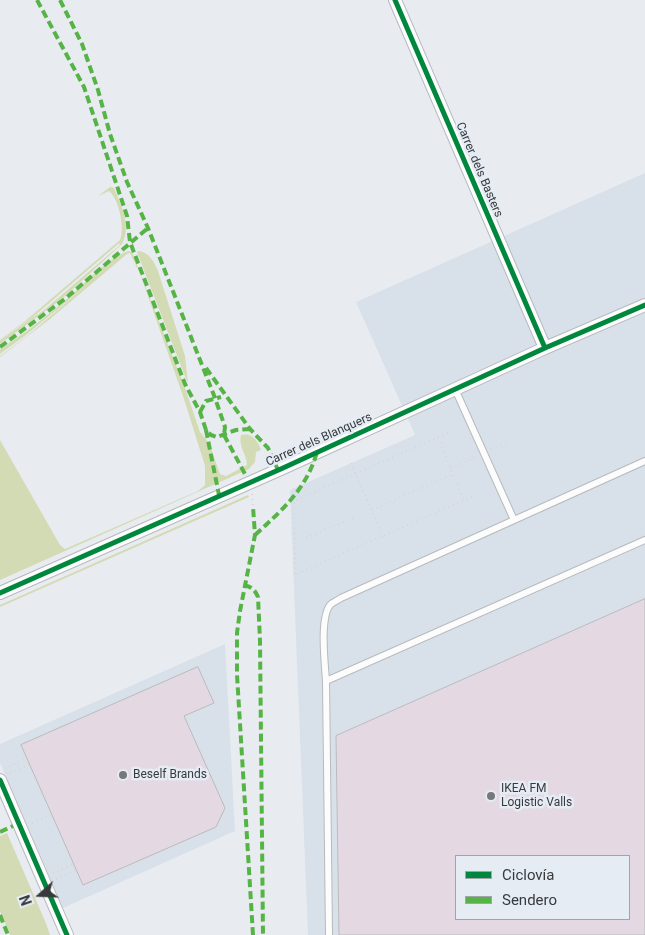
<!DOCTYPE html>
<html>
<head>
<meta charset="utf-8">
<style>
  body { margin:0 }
  #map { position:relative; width:645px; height:935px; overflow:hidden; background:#e8ecf0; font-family:Roboto,sans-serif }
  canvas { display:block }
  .legend { position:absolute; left:455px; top:855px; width:175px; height:65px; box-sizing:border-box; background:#e5ecf4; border:1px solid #a0a5ab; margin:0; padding:6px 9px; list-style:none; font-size:15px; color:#383a3d }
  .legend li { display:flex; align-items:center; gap:10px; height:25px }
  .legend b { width:25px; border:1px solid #a0a5ab }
  .north { position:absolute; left:15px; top:870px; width:50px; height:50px; -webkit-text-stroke:4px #e5ecf4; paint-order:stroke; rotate:250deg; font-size:14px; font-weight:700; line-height:20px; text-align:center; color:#383a3d }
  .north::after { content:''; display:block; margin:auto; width:18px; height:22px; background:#383a3d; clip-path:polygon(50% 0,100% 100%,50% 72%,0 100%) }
</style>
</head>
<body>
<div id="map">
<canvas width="645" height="935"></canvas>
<ul class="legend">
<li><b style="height:6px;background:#00873e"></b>Ciclovía</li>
<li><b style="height:6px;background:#56b346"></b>Sendero</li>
</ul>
<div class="north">N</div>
</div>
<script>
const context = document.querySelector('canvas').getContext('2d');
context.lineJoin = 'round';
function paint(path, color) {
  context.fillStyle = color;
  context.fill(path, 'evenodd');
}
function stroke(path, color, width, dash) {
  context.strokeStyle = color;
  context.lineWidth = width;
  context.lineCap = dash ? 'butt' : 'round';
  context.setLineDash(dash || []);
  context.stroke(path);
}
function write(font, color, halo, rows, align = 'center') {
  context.font = font + ' Roboto,sans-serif';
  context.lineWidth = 5;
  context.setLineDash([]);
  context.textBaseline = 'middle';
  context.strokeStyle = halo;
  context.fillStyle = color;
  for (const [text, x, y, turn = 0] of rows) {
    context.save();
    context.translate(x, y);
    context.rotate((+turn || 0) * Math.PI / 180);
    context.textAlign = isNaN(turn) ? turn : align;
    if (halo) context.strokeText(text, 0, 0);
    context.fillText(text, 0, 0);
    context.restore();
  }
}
const built = new Path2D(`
  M645,173V935H308L290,490L415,435L356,302ZM456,856H629V919H456Z
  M225,644L235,831L63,908L0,763V744Z`);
const green = new Path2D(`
  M110,187L114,188C121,205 132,226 122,244L63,298L0,344V340L44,310L120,245L119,243L117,245L33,317L0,339L24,322L120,240C125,228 119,199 109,191L98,196Z
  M129,251L132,252L185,388L200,432L209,443L220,474L226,476L247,465C247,455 238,446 241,435C252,432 258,441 261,450L256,452L255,462L249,469L0,580V440L60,545L65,549L198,491L205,485V466L184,399L141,276L130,253L127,254L50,319L0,357V356L27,336L92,281L26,335L0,354V349C24,334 47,316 68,298C83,285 111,255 129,251Z
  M139,251C150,253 154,262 158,271L185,356L188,384L140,260L137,252Z
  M248,495L249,497L0,607V605Z
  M7,833L45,921L50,935H10L0,911V836Z`);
const building = new Path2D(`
  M645,599V935H339L336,736ZM456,856H629V919H456Z
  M198,667L214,703L184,716L225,808L216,827L83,885L21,745Z`);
const path = new Path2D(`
  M448,433L294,501L295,575L474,496
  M438,438L464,500
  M491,449L507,442
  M351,463L383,537
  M451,468L476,457
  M252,494L253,507
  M372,510L454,474
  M306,538L355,517
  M5,768L27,759
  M10,773L30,764
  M32,823L52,815
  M53,873L74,864
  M56,879L76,870`);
const service = new Path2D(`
  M455,389L514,520
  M326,681L645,540
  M329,935L326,681C325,664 319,616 331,604C334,602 338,600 341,598L645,461`);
const minor = new Path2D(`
  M395,0L545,348
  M0,593L283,468L545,348L645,305
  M0,780L67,935`);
const quiet = new Path2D(`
  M37,0L84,87L127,216L130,242L185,384L200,412L206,430L211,435L217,437L236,430L250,429
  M60,0L82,44L98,90L110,134L127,182L148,228L215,398L225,427L224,435
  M0,347L66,298L148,228
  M206,368L250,429L268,448L278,470
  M200,412L206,401L221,397
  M206,430L219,495
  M224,435L245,474
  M255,535C282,510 306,490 317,452
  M244,585C252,587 255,590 258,597L260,641L263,935
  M0,832L13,826
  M0,915L8,935
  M253,935L237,675V633L240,611L255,535L253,507`);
const cycleway = new Path2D(`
  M395,0L545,348
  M0,593L283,468L545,348L645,305
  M0,780L67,935`);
const markers = [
  [123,775,5,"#76787c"],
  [491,796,5,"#76787c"]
];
const streetNames = [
  ["Carrer dels Basters",479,170,67],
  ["Carrer dels Blanquers",319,440,-24]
];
const poiNames = [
  ["Beself Brands",133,775],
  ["IKEA FM",501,789],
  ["Logistic Valls",501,803]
];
paint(built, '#d8e1ea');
paint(green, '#d3dbb5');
paint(building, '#e4d9e3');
stroke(building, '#babbbd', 1);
stroke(service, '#b7babd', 8);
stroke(minor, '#b7babd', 14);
stroke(path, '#d4d6d7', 2, [1, 4]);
stroke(service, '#fcfcfd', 6);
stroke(minor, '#fcfcfd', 12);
stroke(quiet, '#56b346', 4, [8, 4]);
stroke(cycleway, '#00873e', 5);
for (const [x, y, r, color] of markers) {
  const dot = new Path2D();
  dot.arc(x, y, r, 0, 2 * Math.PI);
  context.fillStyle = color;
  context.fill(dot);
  stroke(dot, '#e5ecf4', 2);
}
write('12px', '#383a3d', '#e5ecf4', streetNames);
write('12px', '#383a3d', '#e5ecf4', poiNames, 'left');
</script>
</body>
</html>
